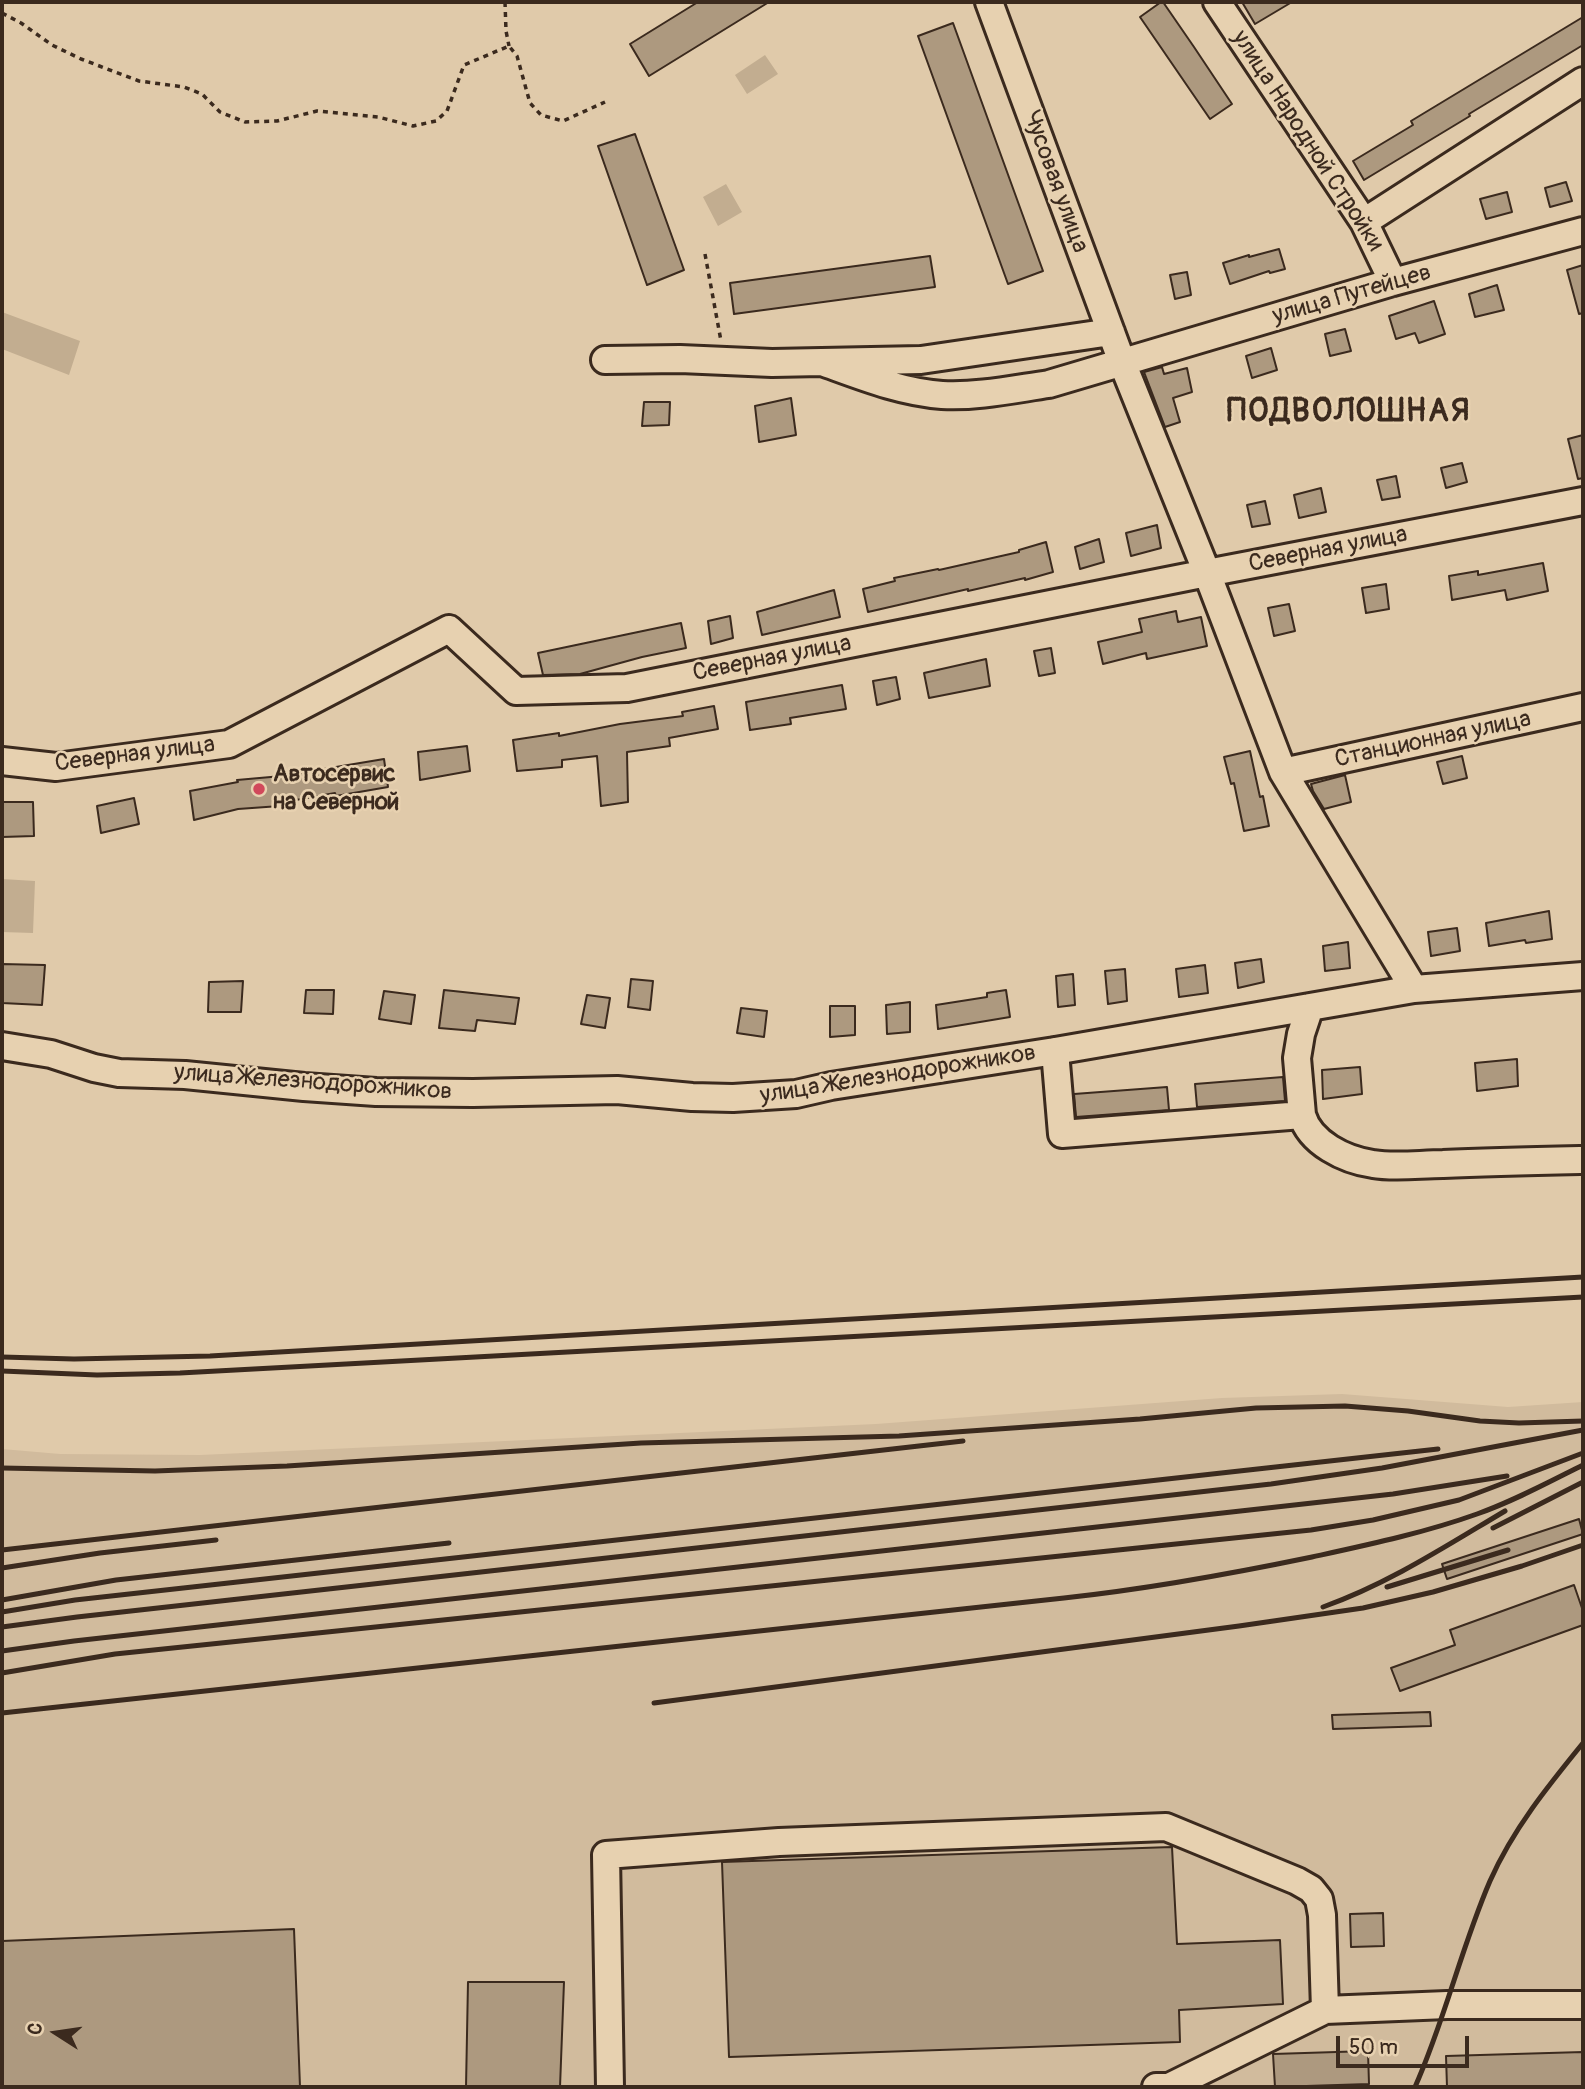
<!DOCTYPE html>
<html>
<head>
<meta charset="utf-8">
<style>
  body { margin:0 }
  #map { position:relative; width:1585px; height:2089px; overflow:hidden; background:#e0caaa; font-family:Pangolin,sans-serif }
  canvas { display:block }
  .frame { position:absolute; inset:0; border:4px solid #3b2a1e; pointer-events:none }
  .north { position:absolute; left:21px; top:1998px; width:70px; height:70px; -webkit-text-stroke:5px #e7d1b0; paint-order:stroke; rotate:282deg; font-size:19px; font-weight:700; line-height:28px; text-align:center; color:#3b2a1e }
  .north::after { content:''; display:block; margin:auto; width:24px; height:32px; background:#3b2a1e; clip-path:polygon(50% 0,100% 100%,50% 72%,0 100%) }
  .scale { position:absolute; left:1336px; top:2036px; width:133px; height:32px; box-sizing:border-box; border:4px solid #3b2a1e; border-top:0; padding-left:9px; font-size:21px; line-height:24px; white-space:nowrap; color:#3b2a1e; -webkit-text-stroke:5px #e7d1b0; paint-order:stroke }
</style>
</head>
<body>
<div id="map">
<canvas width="1585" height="2089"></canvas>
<div class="frame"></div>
<div class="north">С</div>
<div class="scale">50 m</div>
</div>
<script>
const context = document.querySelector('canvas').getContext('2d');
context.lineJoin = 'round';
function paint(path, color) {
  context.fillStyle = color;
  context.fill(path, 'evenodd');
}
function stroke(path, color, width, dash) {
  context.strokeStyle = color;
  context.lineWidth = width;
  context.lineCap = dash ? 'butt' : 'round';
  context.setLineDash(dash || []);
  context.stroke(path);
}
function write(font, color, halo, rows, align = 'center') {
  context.font = font + ' Pangolin,sans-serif';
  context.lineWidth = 5;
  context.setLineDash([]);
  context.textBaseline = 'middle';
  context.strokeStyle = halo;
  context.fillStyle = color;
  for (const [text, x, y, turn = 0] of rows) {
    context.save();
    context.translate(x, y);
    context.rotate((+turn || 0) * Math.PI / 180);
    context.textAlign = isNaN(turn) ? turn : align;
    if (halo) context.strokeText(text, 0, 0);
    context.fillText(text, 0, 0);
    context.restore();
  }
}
const built = new Path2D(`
  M1342,1394L1508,1407L1583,1402V2087H2V1449L60,1454L200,1455L876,1424L1222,1398Z`);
const green = new Path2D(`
  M765,55L778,74L747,94L735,75Z
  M726,184L742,212L718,226L703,197Z
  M2,312L80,341L69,375L2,349Z
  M2,879L35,881L33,933L2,932Z`);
const building = new Path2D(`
  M698,2H769L649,76L630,44Z
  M1161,2H1163L1194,47L1232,104L1210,119L1140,17Z
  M1242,2H1292L1255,24Z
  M1583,17V45L1469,114L1470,116L1364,180L1353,161L1413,125L1411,121Z
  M953,23L1043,271L1008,284L918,36Z
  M635,134L684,270L647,285L598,146Z
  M1566,182L1572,201L1550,207L1545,188Z
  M1507,192L1512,212L1486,219L1480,199Z
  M1279,249L1285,269L1270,273L1269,271L1230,284L1223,263L1249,255V257Z
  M930,256L935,287L734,314L730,283Z
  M1583,265V313L1579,314L1567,270Z
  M1187,272L1191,295L1175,299L1170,275Z
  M1497,285L1504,310L1475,317L1469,294Z
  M1434,301L1445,334L1419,343L1415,333L1396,339L1389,316Z
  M1345,329L1351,351L1330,356L1325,334Z
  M1271,348L1277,370L1252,378L1246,356Z
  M1162,367L1164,374L1187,368L1192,392L1173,398L1180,422L1165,427L1144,372Z
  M791,398L796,435L759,442L755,406Z
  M644,402H670L669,425L642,426Z
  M1583,435V478L1578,479L1568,439Z
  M1462,463L1467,482L1446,488L1441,468Z
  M1396,476L1400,497L1382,500L1377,480Z
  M1321,488L1326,512L1299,518L1294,495Z
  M1265,501L1270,524L1252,527L1247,505Z
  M1157,525L1161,548L1131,556L1126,533Z
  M1099,539L1104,562L1080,569L1075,547Z
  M1046,542L1053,572L1025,580V578L968,591V589L868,612L863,589L895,581L894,578L938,569L939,570L1019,552V550Z
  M1543,563L1548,591L1507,600L1505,590L1452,600L1449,576L1478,571V575Z
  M1386,584L1389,609L1366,613L1362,588Z
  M834,590L840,617L762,635L757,612Z
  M1289,604L1295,631L1274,636L1268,608Z
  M1176,611L1178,622L1201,617L1207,646L1147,659L1146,653L1103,664L1098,642L1142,632L1139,619Z
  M730,616L733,638L711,644L708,621Z
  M681,623L686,648L642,657L580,674L543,675L538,653Z
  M1051,648L1055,673L1039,676L1034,651Z
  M986,659L990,686L929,698L924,673Z
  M896,677L900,699L877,705L873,681Z
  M842,685L846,709L790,718L791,724L750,730L746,702Z
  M714,706L718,729L669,738L670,746L627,752L628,802L601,806L597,756L562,760V767L517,771L513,740L559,733V736L620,724L683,716L682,712Z
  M467,746L470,771L420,780L418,752Z
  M1250,751L1260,797L1263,796L1269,826L1244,831L1234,783L1231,784L1224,757Z
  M1462,756L1467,778L1443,784L1437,762Z
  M384,759L388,787L336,796L335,793L279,803L280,806L238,809L194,820L190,791L238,782L237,780L282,776Z
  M1345,775L1351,802L1324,809L1313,791L1311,784Z
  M134,798L139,824L101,833L97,806Z
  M2,802H33L34,836L2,837Z
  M1549,911L1552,939L1526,943L1525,940L1489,946L1486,923Z
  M1457,928L1460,951L1431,956L1428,932Z
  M1348,942L1350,968L1325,971L1323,946Z
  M1261,959L1264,982L1238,988L1235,963Z
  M2,964L45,965L42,1005L2,1003Z
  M1205,965L1208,993L1179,997L1176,969Z
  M1125,969L1127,1001L1108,1004L1105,971Z
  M1073,974L1075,1005L1058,1007L1056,976Z
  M631,979L653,981L650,1010L628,1007Z
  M243,981L241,1012H208L209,982Z
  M306,990H334L333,1014L304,1013Z
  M444,990L519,998L515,1024L477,1020L475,1031L439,1028Z
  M1006,990L1010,1017L938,1029L936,1005L987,997V993Z
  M384,991L415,995L411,1024L379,1019Z
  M587,995L610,998L605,1028L581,1024Z
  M910,1002V1032L887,1034L886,1005Z
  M830,1006H855V1035L830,1037Z
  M741,1008L767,1011L764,1037L737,1033Z
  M1517,1059L1518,1086L1477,1091L1475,1063Z
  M1360,1067L1362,1094L1323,1099L1322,1070Z
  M1283,1077L1285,1101L1197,1107L1195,1084Z
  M1167,1087L1169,1110L1076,1117L1074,1094Z
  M1579,1519L1583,1534L1447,1579L1442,1564Z
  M1574,1585L1583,1611V1625L1400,1691L1391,1668L1455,1645L1450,1630Z
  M1430,1712L1431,1726L1333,1729L1332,1715Z
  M1172,1847L1177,1944L1280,1940L1283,2004L1179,2010L1180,2042L729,2057L722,1862Z
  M1383,1913L1384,1946L1351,1947L1350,1914Z
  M294,1929L300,2087H2V1941Z
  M468,1982H564L560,2087H466Z
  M1368,2051L1369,2084L1275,2087L1273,2054Z
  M1583,2052V2087H1447L1446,2056Z`);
const path = new Path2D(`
  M505,2L506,31L509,46
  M2,13L21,23L52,45L81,59L139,81L184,87L202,94L220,112L245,122L277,121L317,111L378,117L413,126L436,121L447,111L464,65L509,46L517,56L530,103L541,115L563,121L605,102
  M705,254L721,341`);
const minor = new Path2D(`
  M989,2L1122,362L1207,573L1283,772L1414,989
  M1217,2L1364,222L1393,282
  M1364,222L1583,81
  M605,360L680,359L772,363L921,360L1111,332
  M822,362C861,376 900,392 942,395C977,397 1014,389 1049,384L1393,282L1583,231
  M2,761L56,767L229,744L449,629L516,691L627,688L1207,573L1583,501
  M1283,772L1583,707
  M2,1046L51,1054L94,1068L119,1073L185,1075L304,1087L376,1092L473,1093L617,1090L692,1097L733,1098L796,1094L831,1086L1055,1051L1414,989L1583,976
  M1055,1051L1062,1134L1302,1115L1297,1058L1301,1034L1310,1007
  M1302,1115C1310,1143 1345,1160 1373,1164C1395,1168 1421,1164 1443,1164C1490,1162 1537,1161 1583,1160
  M610,2087L606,1855L779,1842L1166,1827L1297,1881L1311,1889L1319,1899L1322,1915L1325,2010
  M1156,2087H1169L1325,2010L1447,2005H1583`);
const rail = new Path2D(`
  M2,1357L74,1359L210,1356L1583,1277
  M2,1371L97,1375L180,1373L1583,1297
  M2,1468L155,1471L287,1466L641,1443L899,1436L1140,1419L1256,1408L1345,1406L1408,1411L1480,1421L1519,1423L1583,1421
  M1493,1528L1583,1482
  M2,1550L963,1441
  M2,1568L100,1553L216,1540
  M1387,1587L1508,1550
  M2,1600L116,1580L449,1543
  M1323,1607C1388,1584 1446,1546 1505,1511
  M2,1612L75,1600L1438,1449
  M2,1627L77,1617L1271,1484L1382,1468L1583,1430
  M2,1651L74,1641L1393,1494L1507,1476
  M2,1673L115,1654L1311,1530L1373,1520L1459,1500L1583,1453
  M654,1703L1239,1626L1363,1608L1433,1592L1522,1566L1583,1545
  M2,1713L1064,1598C1148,1589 1230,1574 1312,1557C1367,1545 1424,1533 1477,1514C1514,1501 1549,1482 1583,1465
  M1415,2087C1445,2020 1461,1948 1490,1881C1513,1829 1548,1786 1583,1743`);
const markers = [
  [259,789,7,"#d1495b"]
];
const streetNames = [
  ["улица Народной Стройки",1307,141,57],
  ["Чусовая улица",1055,182,70],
  ["улица Путейцев",1352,295,-16],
  ["Северная улица",1328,550,-11],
  ["Северная улица",772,659,-11],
  ["Станционная улица",1433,740,-12],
  ["Северная улица",135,755,-7],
  ["улица Железнодорожников",898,1075,-9],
  ["улица Железнодорожников",313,1083,4]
];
const poiNames = [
  ["Автосервис",273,775],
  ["на Северной",273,803]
];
const districtNames = [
  ["ПОДВОЛОШНАЯ",1349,413]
];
paint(built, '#d1bb9d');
paint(green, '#c2ad90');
paint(building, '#ad997f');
stroke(building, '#3b2a1e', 2);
stroke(minor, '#3b2a1e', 32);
stroke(path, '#3b2a1e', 3.5, [5, 5]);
stroke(minor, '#e7d1b0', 26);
stroke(rail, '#3b2a1e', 5);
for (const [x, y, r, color] of markers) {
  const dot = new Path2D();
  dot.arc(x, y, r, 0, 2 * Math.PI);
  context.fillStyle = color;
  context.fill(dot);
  stroke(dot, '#e7d1b0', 2.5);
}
write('24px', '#3b2a1e', '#e7d1b0', streetNames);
write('bold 24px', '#3b2a1e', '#e7d1b0', poiNames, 'left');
context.letterSpacing = '2px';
write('bold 32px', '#3b2a1e', '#e7d1b0', districtNames);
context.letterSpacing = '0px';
</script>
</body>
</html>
